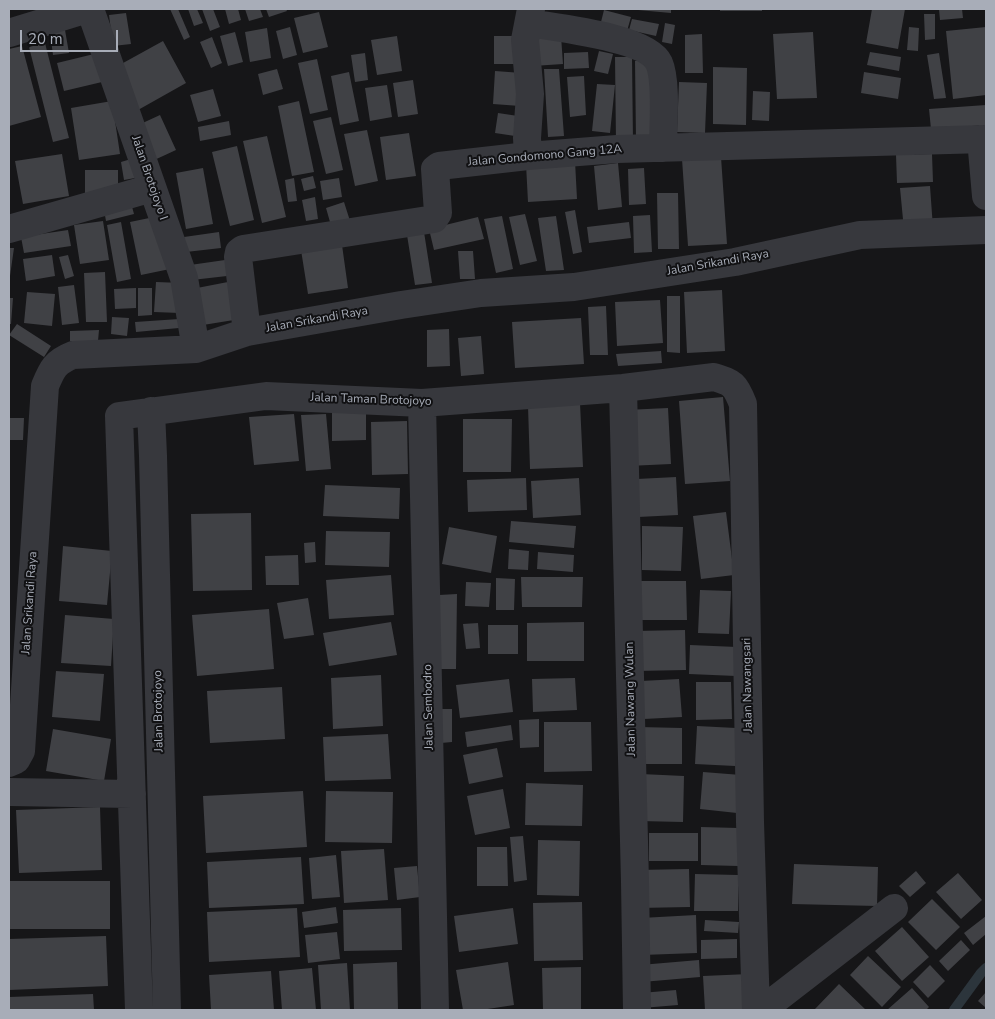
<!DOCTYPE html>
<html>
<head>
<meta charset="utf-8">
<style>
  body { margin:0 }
  #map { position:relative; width:995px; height:1019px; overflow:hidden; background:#161618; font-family:"Nunito Sans",sans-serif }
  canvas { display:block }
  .frame { position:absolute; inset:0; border:10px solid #a8adb8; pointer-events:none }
  .scale { position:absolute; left:20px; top:30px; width:98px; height:22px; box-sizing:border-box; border:2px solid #a8adb8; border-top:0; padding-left:6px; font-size:15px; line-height:18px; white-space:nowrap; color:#a8adb8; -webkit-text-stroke:4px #111113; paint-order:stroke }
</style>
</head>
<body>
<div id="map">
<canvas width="995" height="1019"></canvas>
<div class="frame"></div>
<div class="scale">20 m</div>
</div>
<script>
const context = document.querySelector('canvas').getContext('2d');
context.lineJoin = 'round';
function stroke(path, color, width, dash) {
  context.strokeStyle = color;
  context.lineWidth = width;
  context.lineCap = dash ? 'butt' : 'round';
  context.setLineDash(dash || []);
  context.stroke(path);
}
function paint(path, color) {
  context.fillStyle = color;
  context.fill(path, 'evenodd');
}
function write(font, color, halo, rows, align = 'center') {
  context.font = font + ' "Nunito Sans",sans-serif';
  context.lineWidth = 4;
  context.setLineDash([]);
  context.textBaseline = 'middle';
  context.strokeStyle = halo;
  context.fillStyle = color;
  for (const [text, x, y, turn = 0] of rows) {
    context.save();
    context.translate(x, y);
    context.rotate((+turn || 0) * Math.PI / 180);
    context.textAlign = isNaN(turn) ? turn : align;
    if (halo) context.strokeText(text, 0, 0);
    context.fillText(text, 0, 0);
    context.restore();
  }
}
const stream = new Path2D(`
  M954,1010L981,973L986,968`);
const building = new Path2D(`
  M170,9H178L190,37L184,40Z
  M188,9H197L203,23L194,26Z
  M202,9H213L220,27L210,31Z
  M225,9H238L241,20L229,24Z
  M245,9H260L263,17L249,21Z
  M266,9H286L287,11L269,17Z
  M638,9H671V13L638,10Z
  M720,9H762V11H720Z
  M872,9H905L898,49L866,43Z
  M939,9H962L963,18L940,20Z
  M604,10L631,17L625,38L599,30Z
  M319,12L328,47L303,53L294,18Z
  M126,13L131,44L113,46L109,15Z
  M924,14H935V39L925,40Z
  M632,19L659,24L656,36L629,30Z
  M665,23L675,25L672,44L662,42Z
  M290,27L297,55L283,59L276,31Z
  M909,27L919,28L918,51L907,50Z
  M986,27V95L953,99L946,31Z
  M267,28L271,58L250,62L245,32Z
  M65,30L69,53L53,55L50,32Z
  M235,32L243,62L228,66L220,36Z
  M813,32L817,98L777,99L773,34Z
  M702,34L703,73H685V35Z
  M397,36L402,71L377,75L371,40Z
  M494,36H518V64H494Z
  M561,36L563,64L533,66L531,38Z
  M212,37L222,63L211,68L200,42Z
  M163,41L186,83L138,110L114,68Z
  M45,43L69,138L53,142L29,47Z
  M22,46L41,117L9,126V49Z
  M599,51L613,54L608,74L594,71Z
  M588,52L589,68L564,69V53Z
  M870,52L901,57L899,71L867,65Z
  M365,53L368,80L355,82L351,55Z
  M939,53L946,98L934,99L927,55Z
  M94,54L102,82L64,91L57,63Z
  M615,57H632L633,142L616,143Z
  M317,59L328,110L310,114L298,63Z
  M635,61H655L656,139L636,140Z
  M713,67L747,68L746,125L713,124Z
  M277,69L283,89L263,95L258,74Z
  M544,69H559L564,136L548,137Z
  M495,71L522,73L520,106L493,104Z
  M349,72L359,121L340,125L331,76Z
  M864,72L901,78L898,99L861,93Z
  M584,76L586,115L570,117L567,77Z
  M413,80L418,114L398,117L393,83Z
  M679,82L707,83L705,133L677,132Z
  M597,84L615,85L610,133L592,131Z
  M387,85L392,117L370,121L365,88Z
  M213,89L221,116L198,122L190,95Z
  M753,91L770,92L769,121L752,120Z
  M112,101L120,154L79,160L71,108Z
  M299,101L314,172L292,176L278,106Z
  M986,105V125L931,129L929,109Z
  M498,113L518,116L515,136L495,133Z
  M160,115L176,150L150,162L134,127Z
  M331,117L343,170L326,174L313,121Z
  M229,121L231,135L200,141L198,127Z
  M367,130L378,181L355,186L344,134Z
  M409,133L416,176L386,180L380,137Z
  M267,136L286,217L262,223L243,141Z
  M237,146L254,220L230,226L212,152Z
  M62,154L69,196L23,204L15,161Z
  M932,154L933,182L897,183L896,155Z
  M721,157L727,244L688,246L682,159Z
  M131,159L135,178L124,180L121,162Z
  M575,161L577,199L528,202L526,164Z
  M618,163L622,207L598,210L594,166Z
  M203,168L213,224L186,229L176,173Z
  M644,168L646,204L629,205L628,169Z
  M85,170H118V197H85Z
  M313,176L316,188L304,191L301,179Z
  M294,178L297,201L288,202L285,180Z
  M339,178L342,197L323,200L320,181Z
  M930,186L933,228L904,230L900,188Z
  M657,193H678L679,249H658Z
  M315,197L318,219L306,221L302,200Z
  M344,202L351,224L332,229L326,208Z
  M131,203L134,214L106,221L104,210Z
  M575,210L582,252L573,254L565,212Z
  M525,214L537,261L520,265L509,217Z
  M650,215L652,252L634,253L633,216Z
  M159,216L170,269L141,275L130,222Z
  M502,216L513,269L496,273L484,219Z
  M556,216L564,270L546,271L538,218Z
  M478,217L484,239L434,250L429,229Z
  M103,221L109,260L80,264L74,225Z
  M121,222L131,279L117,282L107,225Z
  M629,222L631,238L589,243L587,227Z
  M68,230L71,246L24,253L21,237Z
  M219,232L221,248L186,252L184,237Z
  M424,232L432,283L415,285L407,235Z
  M342,245L348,288L308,294L301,250Z
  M9,248H14L10,276H9Z
  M458,251H473L475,279H460Z
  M52,255L55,276L26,281L23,259Z
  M68,255L74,276L65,279L59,257Z
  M225,260L227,276L192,280L190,265Z
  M105,272L107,322H86L84,273Z
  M233,281L240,319L203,325L197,288Z
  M156,282L182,283L180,313L154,312Z
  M74,285L79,323L62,325L58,287Z
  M136,288V308L115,309L114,289Z
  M138,288H152V315L138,316Z
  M722,290L725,351L687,353L684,292Z
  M27,292L55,294L52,326L24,323Z
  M667,296H680V353L667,352Z
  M9,298H13L11,324H9Z
  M660,300L663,343L617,346L615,302Z
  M606,306L608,355H590L588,307Z
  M112,317L129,318L127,336L111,334Z
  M581,318L584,364L515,368L512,322Z
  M179,319V328L136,332L135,322Z
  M17,324L51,346L44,357L9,335Z
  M449,329L450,366L427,367V330Z
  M99,330L98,341H70V331Z
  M481,336L484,374L461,376L458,338Z
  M661,351L662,363L618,366L616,354Z
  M723,397L730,481L685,484L679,401Z
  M580,403L583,467L530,469L528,406Z
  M668,408L671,464L628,466L626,410Z
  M332,413H366V440L332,441Z
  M294,414L299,461L254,465L249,417Z
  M326,414L331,469L306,471L301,415Z
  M9,418H24L23,440H9Z
  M463,419H512L511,472H463Z
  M407,421L408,474L372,475L371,422Z
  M676,477L678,515L638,517L637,479Z
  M526,478L527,510L468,512L467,480Z
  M579,478L581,515L533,518L531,481Z
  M325,485L400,488L399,519L323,516Z
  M726,512L734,575L701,579L693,516Z
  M251,513L252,590L193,591L191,514Z
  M511,521L576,526L574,548L509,542Z
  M642,526L683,527L681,571L642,570Z
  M449,527L497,536L491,573L442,564Z
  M326,531L390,532L389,567L325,565Z
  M315,542L316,562L305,563L304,543Z
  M63,546L112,551L107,605L59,601Z
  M509,549L529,551L528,570L508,569Z
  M538,552L574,555L573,572L537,569Z
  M298,555L299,585H266L265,556Z
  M391,575L394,615L329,619L326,580Z
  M521,577H583L582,607H522Z
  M496,578L515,579L514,610H496Z
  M638,581H686L687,620H638Z
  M466,582L491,583L489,607L465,606Z
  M700,590L731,591L729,634L698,633Z
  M457,594L456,669H438L439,595Z
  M308,598L314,635L284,639L277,603Z
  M269,609L274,669L197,676L192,615Z
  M65,615L114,619L111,666L61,663Z
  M391,622L397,655L329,666L323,633Z
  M584,622V661H527V623Z
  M478,623L480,648L466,649L463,624Z
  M488,625H518V654H488Z
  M685,630L686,670L636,671L635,631Z
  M690,645L737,647L736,676L689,674Z
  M56,671L104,674L100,721L52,717Z
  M381,675L383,726L333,729L331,678Z
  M575,678L577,710L533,712L532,679Z
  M509,679L513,712L460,718L456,685Z
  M679,679L682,717L644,719L641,681Z
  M696,682H731L732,719L696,720Z
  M282,687L285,739L210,743L207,691Z
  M440,709H452V742L441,743Z
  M539,719V747L520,748L519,720Z
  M544,722H591L592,771L544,772Z
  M511,725L513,740L467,747L465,732Z
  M697,726L736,728L735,766L695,764Z
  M639,727L682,728V764H638Z
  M53,729L111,739L104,781L46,771Z
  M388,734L391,779L325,781L323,737Z
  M497,748L503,777L469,784L463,755Z
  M703,772L741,775L737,813L700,809Z
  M641,774L684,776L683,822L639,821Z
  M526,783L583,785L582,826L525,825Z
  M503,789L510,828L475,835L467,796Z
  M303,791L307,847L206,853L203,796Z
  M326,791L393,792L392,843L325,842Z
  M100,807L102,870L19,873L16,810Z
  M701,827L738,828V866L701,865Z
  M649,833H698V861H649Z
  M523,836L527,880L514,882L510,837Z
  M538,840L580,841L579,896L537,895Z
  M477,847H507L508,886H477Z
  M384,849L388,900L344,903L341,851Z
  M336,855L340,897L312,899L309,858Z
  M301,857L304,904L209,908L207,862Z
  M794,864L878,867L877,906L792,904Z
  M417,866L420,897L397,900L394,868Z
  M689,869L690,907L638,908L637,870Z
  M916,871L926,883L910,897L899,886Z
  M958,873L982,900L961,919L936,892Z
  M695,874L738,875V911H694Z
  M9,881H110V929H9Z
  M932,899L960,927L936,950L908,922Z
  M582,902L583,960L534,961L533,903Z
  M336,907L338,923L304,928L302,912Z
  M297,908L300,957L209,962L207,912Z
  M401,908L402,950L344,951L343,910Z
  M513,908L518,944L459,952L454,916Z
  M696,915L697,953L642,955L641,918Z
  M986,916V934L973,945L964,933Z
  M705,920L739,922L738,933L704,931Z
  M902,927L929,957L902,981L875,951Z
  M337,932L340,959L308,963L305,935Z
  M106,936L108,986L9,990V939Z
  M737,939V958L701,959V940Z
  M961,940L970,950L948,971L939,961Z
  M868,956L901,987L882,1007L850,975Z
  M699,960L700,977L642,982L640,965Z
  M397,962L398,1010H354L353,964Z
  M508,962L514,1005L481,1010H463L456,970Z
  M347,963L350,1010H321L318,965Z
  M930,965L945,981L928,998L913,982Z
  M581,967V1010H543L542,968Z
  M312,968L316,1010H282L279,971Z
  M271,971L274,1010H211L209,975Z
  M749,974L751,1009L705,1010L703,976Z
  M839,984L866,1010L815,1009Z
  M912,988L929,1007L926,1010H887Z
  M676,990L678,1005L642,1008L641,993Z
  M986,992V1008L978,1001Z
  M93,994L94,1010H9V997Z`);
const minor = new Path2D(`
  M90,9L184,278L196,349
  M529,23C557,28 647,37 659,63C667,81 663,127 663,148
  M9,33L87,9
  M981,139L986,196
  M528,156L527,138L530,94L525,40L531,9
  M9,229L152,188
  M247,332L238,257L239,252L243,249L434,219L438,213L435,169L439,166L528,156L617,149L986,139
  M623,388L635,882L637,1010
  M422,403L435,1010
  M151,411L153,456L167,1010
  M9,763L16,760L21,751L45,386C52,369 55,362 73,355L196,349L247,332L401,305L481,293L574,287L735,262L860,235L986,230
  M9,792L132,794
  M139,1010L119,416L266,396L422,403L623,388L714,377C733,383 735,384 743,404L750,822L756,1010
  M762,1010L894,908`);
const streetNames = [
  ["Jalan Gondomono Gang 12A",545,156,-5],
  ["Jalan Brotojoyo I",149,178,71],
  ["Jalan Srikandi Raya",718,263,-10],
  ["Jalan Srikandi Raya",317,320,-10],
  ["Jalan Taman Brotojoyo",371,400,2],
  ["Jalan Srikandi Raya",30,603,-86],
  ["Jalan Nawangsari",748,685,-91],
  ["Jalan Nawang Wulan",631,699,-91],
  ["Jalan Sembodro",429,707,-91],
  ["Jalan Brotojoyo",159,711,-91]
];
stroke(stream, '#2c353c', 10);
paint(building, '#404145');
stroke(minor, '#37383d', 28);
write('12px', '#a8adb8', '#111113', streetNames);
</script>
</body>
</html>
